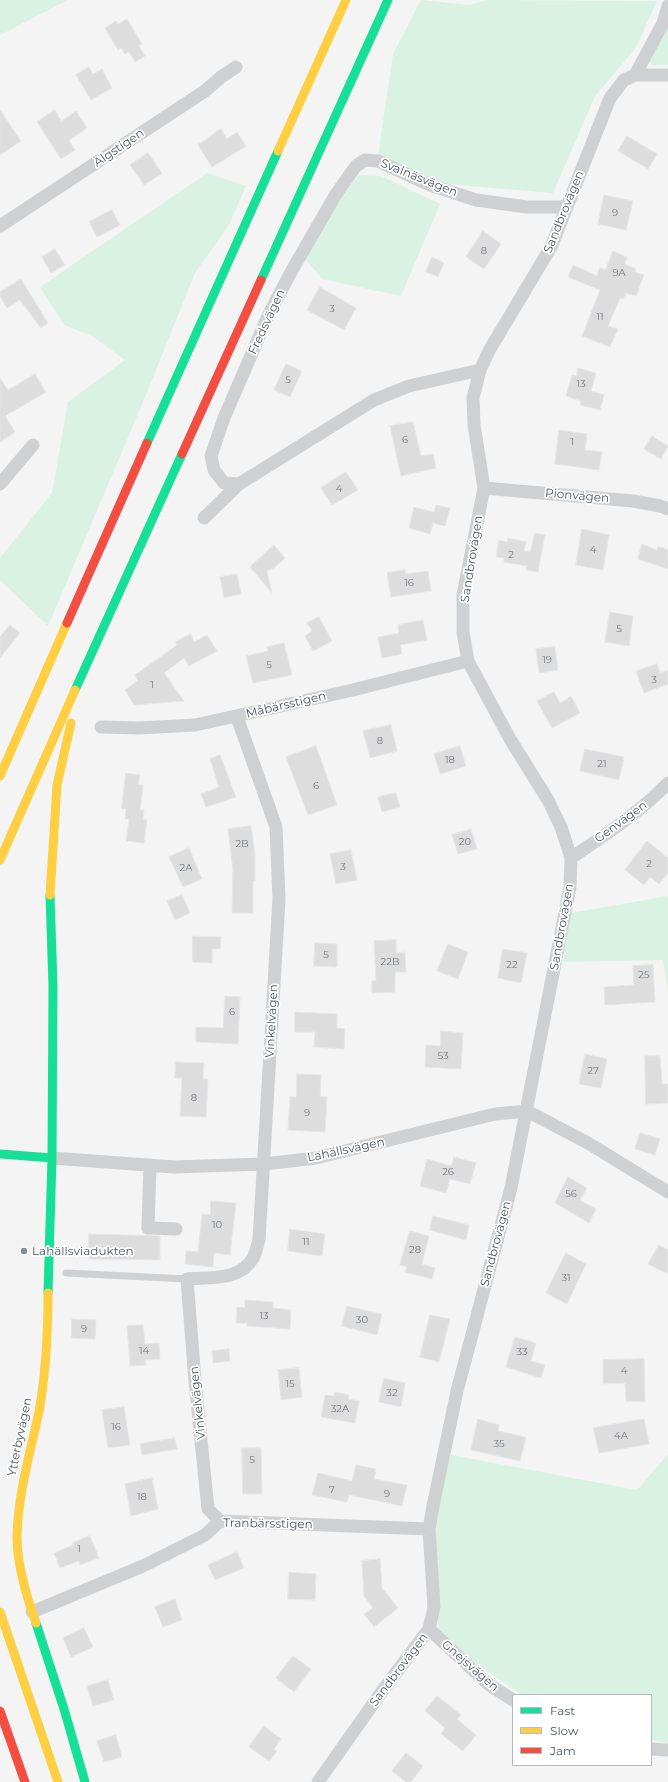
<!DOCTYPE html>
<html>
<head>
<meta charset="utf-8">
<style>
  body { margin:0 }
  #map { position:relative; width:668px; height:1782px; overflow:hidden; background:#f4f4f4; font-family:Montserrat,sans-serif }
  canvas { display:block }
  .legend { position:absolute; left:512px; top:1694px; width:140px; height:72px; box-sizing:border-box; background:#fff; border:1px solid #b7bbc0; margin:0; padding:5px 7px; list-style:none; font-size:12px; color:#4a5661 }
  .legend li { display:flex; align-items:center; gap:8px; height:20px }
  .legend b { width:20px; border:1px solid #b7bbc0 }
</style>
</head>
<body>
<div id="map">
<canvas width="668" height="1782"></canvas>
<ul class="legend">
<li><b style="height:5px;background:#16e098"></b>Fast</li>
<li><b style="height:5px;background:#ffcf43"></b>Slow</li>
<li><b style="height:5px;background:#f24e42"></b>Jam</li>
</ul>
</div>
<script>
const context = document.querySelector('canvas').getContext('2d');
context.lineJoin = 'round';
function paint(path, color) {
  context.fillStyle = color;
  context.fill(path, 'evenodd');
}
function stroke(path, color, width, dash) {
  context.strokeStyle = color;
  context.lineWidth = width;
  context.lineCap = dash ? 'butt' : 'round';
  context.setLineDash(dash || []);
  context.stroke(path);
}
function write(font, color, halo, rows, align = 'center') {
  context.font = font + ' Montserrat,sans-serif';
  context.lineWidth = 3.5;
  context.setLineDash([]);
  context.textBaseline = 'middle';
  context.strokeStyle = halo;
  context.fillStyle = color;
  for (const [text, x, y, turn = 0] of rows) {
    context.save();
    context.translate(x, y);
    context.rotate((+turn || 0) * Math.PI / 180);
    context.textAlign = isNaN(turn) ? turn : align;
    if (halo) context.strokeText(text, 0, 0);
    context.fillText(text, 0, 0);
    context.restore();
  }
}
const green = new Path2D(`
  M0,0H68L0,35Z
  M421,0L470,5L487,0L657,1L635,49L595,96L553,193L446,184L378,156L393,54Z
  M668,20V65H651L649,58Z
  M207,173L246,186L229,225L195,273L143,402L48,626L0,580V558L52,493L68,402L125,360L92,336L64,325L40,287Z
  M359,175L381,176L440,204L401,296L322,279L303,256L318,227Z
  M668,896V991L663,960L563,962L571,913Z
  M668,1454V1743L651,1740V1695H522L477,1664L438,1630L435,1514L451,1455L637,1490Z`);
const building = new Path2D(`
  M127,19L142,44L139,46L145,56L135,62L129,52L125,54L121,48L118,50L105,28L116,21L118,24Z
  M89,67L93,74L102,69L112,88L91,100L76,75Z
  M0,110L21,141L0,155Z
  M55,110L61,121L76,111L87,128L69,140L75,150L61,159L37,122Z
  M221,129L227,139L237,132L246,146L212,167L198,145Z
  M627,136L657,154L648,169L618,151Z
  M148,153L162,173L144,185L130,165Z
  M604,195L633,201L626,230L598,224Z
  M112,210L120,225L97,237L89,222Z
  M483,231L501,244L484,269L466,257Z
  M55,249L65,265L51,273L42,257Z
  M613,251L627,257L625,264L636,269L635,272L644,275L636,296L626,293L623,299L620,298L608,326L618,329L610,347L582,336L600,290L568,277L573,265L597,276L600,267L605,270Z
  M432,257L444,263L438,277L426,272Z
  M21,279L48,323L41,328L20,300L7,308L0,296V292Z
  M320,287L356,308L344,330L307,310Z
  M286,364L302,371L290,397L274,390Z
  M578,368L596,373L591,391L604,395L600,410L580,405L581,401L566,396L572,375L576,376Z
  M35,374L46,392L5,416L15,432L0,442V378L8,390Z
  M413,422L421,456L433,454L436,468L401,476L390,426Z
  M559,430L587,434L585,450L602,452L599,470L555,464Z
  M652,436L668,446L661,459L644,449Z
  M346,472L358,490L332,505L321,488Z
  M436,505L450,508L445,526L433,523L430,534L409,528L414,507L434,512Z
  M582,529L609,535L603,570L576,565Z
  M535,533L545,535L538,572L526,570L527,566L504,562V558L496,557L499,540L507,542L508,538L526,542L524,551L530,552Z
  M642,544L657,550L658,546L668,550V569L638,559Z
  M274,545L285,558L274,568L267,571L272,593L250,567Z
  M405,570L406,574L428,571L431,591L391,597L387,573Z
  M237,574L241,594L224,598L220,577Z
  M610,612L633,616L629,646L605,642Z
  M319,617L332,641L313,651L305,636L312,631L307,623Z
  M423,620L427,640L400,645L402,654L382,658L378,637L399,633L398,625Z
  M10,625L20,633L0,658V637Z
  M191,634L194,642L207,635L217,651L189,666L184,658L164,673L184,701L134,705L125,690L138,680L135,675L177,645L175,642Z
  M284,643L292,675L253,683L246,656L268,651L267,647Z
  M555,647L558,670L539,673L536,649Z
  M657,664L660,673L668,670V684L644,693L636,671Z
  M554,692L560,703L571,696L580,713L552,728L537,701Z
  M391,725L397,751L370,758L363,731Z
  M316,746L337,805L308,815L286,757Z
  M460,746L466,766L440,774L434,754Z
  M585,749L624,757L619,780L580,771Z
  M220,755L236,797L206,807L201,794L219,787L210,759Z
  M126,773L140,775L138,784L143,785L140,810H144L143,820H147L144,843L126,841L129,819H125L126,809L122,808Z
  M396,793L400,807L382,812L378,797Z
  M251,826L255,854V881H253V913H232L233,871L228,829Z
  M471,829L477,849L458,854L452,835Z
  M647,841L668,858V873L659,884L650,877L644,885L625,870Z
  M189,848L202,879L183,887L169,857Z
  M351,850L357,880L336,884L330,854Z
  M182,895L190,913L175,920L167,901Z
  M193,936L221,937L220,949H212V963L193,962Z
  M396,940V953L405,952L406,972H395V992L372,993V981L376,980L374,941Z
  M315,943L337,944V967L314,966Z
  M448,944L468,952L458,979L437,971Z
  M503,949L527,953L521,983L498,978Z
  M653,965L655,1002L605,1005L604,987L634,985L633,966Z
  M225,996L240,997L238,1044L196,1042V1027L223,1028Z
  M295,1012L337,1014V1028L345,1029L344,1049L314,1047L315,1032H295Z
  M441,1031L463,1033L461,1069L425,1067L426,1045L440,1046Z
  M585,1054L607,1059L601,1088L579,1084Z
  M645,1056H660L662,1084H668V1103L646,1104Z
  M176,1062L204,1063L203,1079H208L206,1117L180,1116L182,1078H175Z
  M297,1074L321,1075L320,1096L327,1097L325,1132L288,1130L290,1096L296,1097Z
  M640,1133L660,1139L655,1155L635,1149Z
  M454,1157L476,1163L470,1184L450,1179L446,1193L420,1186L427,1159L451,1166Z
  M568,1177L587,1188L580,1200L596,1209L589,1223L555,1203Z
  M211,1201L236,1203L230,1255L214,1253L213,1267L185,1264L186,1251L198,1252L202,1214L210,1215Z
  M433,1216L469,1225L466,1240L430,1230Z
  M290,1229L325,1234L322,1256L288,1251Z
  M410,1231L429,1236L422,1264L435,1268L432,1279L405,1272L407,1267L400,1265Z
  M89,1234L160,1236V1260L89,1259Z
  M659,1245L668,1250V1274L648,1264Z
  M566,1253L586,1264L567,1304L546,1293Z
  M245,1300L273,1302V1308L291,1310L290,1329L247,1326V1323H236L237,1307L245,1308Z
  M347,1306L382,1314L377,1335L342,1326Z
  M430,1315L450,1319L439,1362L420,1357Z
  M72,1319L96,1320L95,1339L72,1338Z
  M143,1325L145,1344L159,1343L160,1359L145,1360L146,1365L130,1366L127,1326Z
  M515,1337L536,1343L531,1361L545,1365L541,1378L506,1367Z
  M229,1349L230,1361L213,1363L212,1351Z
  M644,1359L645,1402L626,1401L625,1383L603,1384V1360Z
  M299,1368L302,1397L281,1400L278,1370Z
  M384,1378L405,1383L401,1407L379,1402Z
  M335,1392L349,1395L348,1399L359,1401L355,1423L321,1417L325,1395L334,1396Z
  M124,1407L130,1445L108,1448L102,1410Z
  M478,1419L499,1425L498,1431L526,1437L520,1461L471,1450Z
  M644,1419L649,1444L599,1453L593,1428Z
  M175,1438L177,1449L142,1455L140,1444Z
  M242,1448H261L262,1494H243Z
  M356,1465L376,1469L374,1479L407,1485L402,1506L349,1495L347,1502L312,1495L318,1473L352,1481Z
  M152,1478L158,1509L131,1516L125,1484Z
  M90,1536L99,1558L80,1565L79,1561L60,1568L54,1553L73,1545L72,1543Z
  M237,1552L244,1568L215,1580L208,1565Z
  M380,1559L382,1588L398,1608L374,1627L364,1614L373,1608L364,1596L362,1561Z
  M289,1572L316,1574L315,1600L288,1599Z
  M175,1599L182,1620L163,1627L155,1607Z
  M84,1628L93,1647L71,1657L63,1638Z
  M293,1656L311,1669L294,1692L276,1678Z
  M108,1680L114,1700L93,1706L87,1686Z
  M437,1696L461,1715L457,1719L476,1735L463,1751L441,1734L445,1728L425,1711Z
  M264,1726L281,1739L274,1749L277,1751L269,1761L249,1747Z
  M116,1735L122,1757L104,1762L97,1741Z
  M406,1753L423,1766L411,1782H406L392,1771Z`);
const lane = new Path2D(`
  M66,1273L187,1279`);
const street = new Path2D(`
  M635,75H668
  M0,226L205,91L221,77L236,67
  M480,370L409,386L374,400L239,484L224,483L214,470L211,456L224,418L268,316L291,272L336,194L356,166L365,160L378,161L430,185L476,200L527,207H567
  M0,484L33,445
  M484,488L633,501L660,506L668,509
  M204,518L239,484
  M101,727L139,728L195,725L353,690L468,661
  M571,858C605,835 639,813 668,783
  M52,1158L174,1167L264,1164L316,1158L495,1114L527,1111L588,1143L668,1192
  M150,1165L148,1228L176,1229
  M220,1521L208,1509L195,1381L187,1279C210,1277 240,1281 253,1258C256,1253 257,1246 259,1240L279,899L276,827L237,717
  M32,1612L143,1566L205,1535L220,1521L429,1529
  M429,1629L488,1684L513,1700
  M651,1749L668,1750
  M318,1782L380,1694L429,1629L434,1607L429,1529L433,1506L457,1391L511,1188L570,887L571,858L561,827L548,800L510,739L468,661L463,632V595L484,488L474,425L473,398L480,370L490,349L551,247L610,98L624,80L635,75L663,23L668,6`);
const fast = new Path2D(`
  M261,280L388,0
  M147,443L278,151
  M75,690L182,454
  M50,895L53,986L52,1158
  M0,1154L52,1158L48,1293
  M36,1623L64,1709L85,1782`);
const slow = new Path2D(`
  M278,151L346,0
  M0,776L67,623
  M0,860L75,690
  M50,895L57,785L71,723
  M0,1612L58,1782
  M36,1623C27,1598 17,1564 17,1537C18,1494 30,1453 39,1412C46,1372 48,1333 48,1293`);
const jam = new Path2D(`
  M182,454L261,280
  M67,623L147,443
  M0,1711L25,1782`);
const markers = [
  [24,1251,4,"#868d94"]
];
const numberNames = [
  ["9",615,213],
  ["8",484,251],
  ["9A",619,273],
  ["3",332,309],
  ["11",600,317],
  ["5",288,380],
  ["13",581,384],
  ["6",405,440],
  ["1",572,442],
  ["4",339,489],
  ["4",593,550],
  ["2",511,555],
  ["16",409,583],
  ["5",619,629],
  ["19",547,660],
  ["5",269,665],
  ["3",654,680],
  ["1",152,685],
  ["8",380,741],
  ["18",450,760],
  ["21",602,764],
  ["6",316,786],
  ["20",465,842],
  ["2B",242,844],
  ["2",649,864],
  ["3",343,867],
  ["2A",186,868],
  ["5",326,955],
  ["22B",390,962],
  ["22",512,965],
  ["25",644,975],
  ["6",232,1012],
  ["53",443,1056],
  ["27",593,1071],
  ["8",194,1098],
  ["9",307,1113],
  ["26",448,1172],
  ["56",571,1194],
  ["10",217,1225],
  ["11",306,1242],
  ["28",415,1250],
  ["31",566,1278],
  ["13",264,1316],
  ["30",362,1320],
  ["9",84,1329],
  ["14",144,1351],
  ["33",522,1352],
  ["4",624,1371],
  ["15",290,1384],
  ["32",392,1393],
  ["32A",340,1409],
  ["16",116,1427],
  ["4A",621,1436],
  ["35",499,1444],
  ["5",252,1460],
  ["7",332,1490],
  ["9",387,1494],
  ["18",142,1497],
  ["1",79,1549]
];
const streetNames = [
  ["Älgstigen",119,148,-34],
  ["Svalnäsvägen",419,178,22],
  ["Sandbrovägen",564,212,-68],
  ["Fredsvägen",267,322,-65],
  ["Pionvägen",577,496,5],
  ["Sandbrovägen",472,559,-81],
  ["Måbärsstigen",286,705,-13],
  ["Genvägen",621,822,-36],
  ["Sandbrovägen",562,927,-80],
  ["Vinkelvägen",272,1021,-87],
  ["Lahällsvägen",346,1150,-12],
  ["Sandbrovägen",496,1244,-75],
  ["Vinkelvägen",198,1403,-96],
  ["Ytterbyvägen",20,1437,-78],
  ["Tranbärsstigen",268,1524,1],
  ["Gnejsvägen",470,1666,41],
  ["Sandbrovägen",399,1670,-53]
];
const poiNames = [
  ["Lahällsviadukten",32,1251]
];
paint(green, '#d9f2e3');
paint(building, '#ddddde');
stroke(building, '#e5e6e7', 1);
stroke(lane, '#ced0d2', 7);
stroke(street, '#ced0d2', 13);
stroke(fast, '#16e098', 9);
stroke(slow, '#ffcf43', 9);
stroke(jam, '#f24e42', 9);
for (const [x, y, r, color] of markers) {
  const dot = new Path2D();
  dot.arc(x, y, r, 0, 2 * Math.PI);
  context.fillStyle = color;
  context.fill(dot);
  stroke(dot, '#fff', 1.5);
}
write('10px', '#707881', null, numberNames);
write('12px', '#4a5661', '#fff', streetNames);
write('12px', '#4a5661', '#fff', poiNames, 'left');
</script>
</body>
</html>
